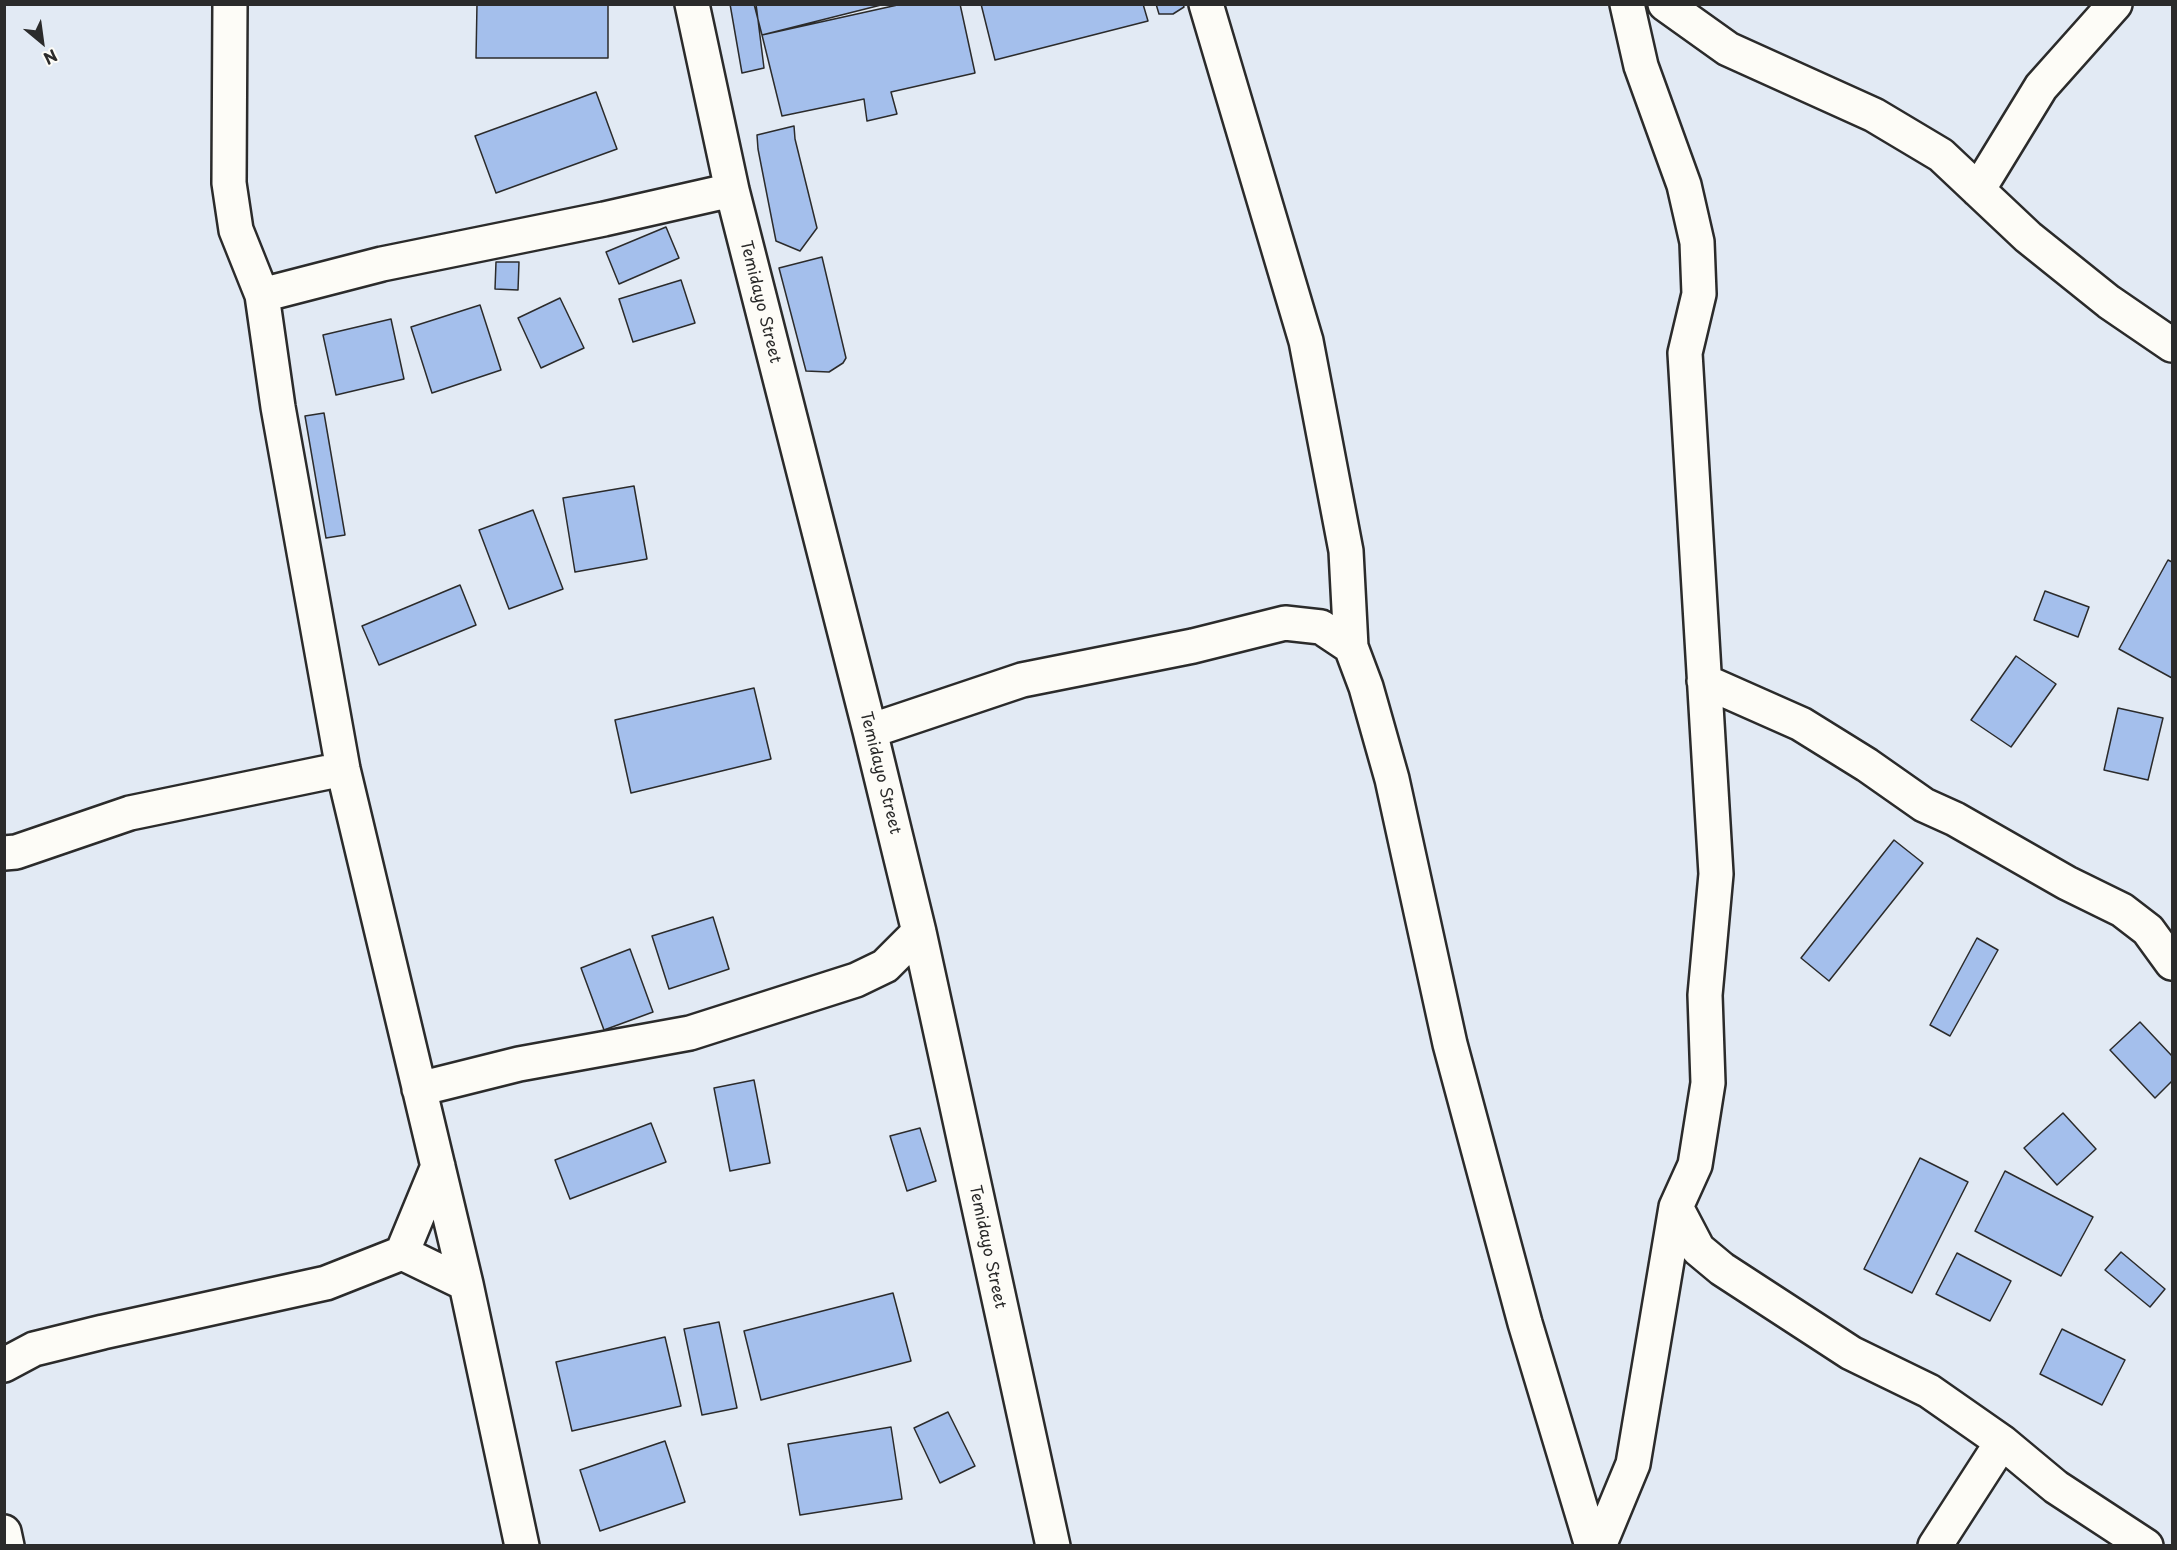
<!DOCTYPE html>
<html>
<head>
<meta charset="utf-8">
<style>
  body { margin:0 }
  #map { position:relative; width:2177px; height:1550px; overflow:hidden; background:#e2eaf4; font-family:"Playpen Sans",sans-serif }
  canvas { display:block }
  .frame { position:absolute; inset:0; border:6px solid #2b2b2b; pointer-events:none }
  .north { position:absolute; left:12px; top:12px; width:60px; height:60px; -webkit-text-stroke:4px #fdfcf7; paint-order:stroke; rotate:151deg; font-size:16px; font-weight:700; line-height:24px; text-align:center; color:#2b2b2b }
  .north::after { content:''; display:block; margin:auto; width:21px; height:27px; background:#2b2b2b; clip-path:polygon(50% 0,100% 100%,50% 72%,0 100%) }
</style>
</head>
<body>
<div id="map">
<canvas width="2177" height="1550"></canvas>
<div class="frame"></div>
<div class="north">N</div>
</div>
<script>
const context = document.querySelector('canvas').getContext('2d');
context.lineJoin = 'round';
function paint(path, color) {
  context.fillStyle = color;
  context.fill(path, 'evenodd');
}
function stroke(path, color, width, dash) {
  context.strokeStyle = color;
  context.lineWidth = width;
  context.lineCap = dash ? 'butt' : 'round';
  context.setLineDash(dash || []);
  context.stroke(path);
}
function write(font, color, halo, rows, align = 'center') {
  context.font = font + ' "Playpen Sans",sans-serif';
  context.lineWidth = 4.5;
  context.setLineDash([]);
  context.textBaseline = 'middle';
  context.strokeStyle = halo;
  context.fillStyle = color;
  for (const [text, x, y, turn = 0] of rows) {
    context.save();
    context.translate(x, y);
    context.rotate((+turn || 0) * Math.PI / 180);
    context.textAlign = isNaN(turn) ? turn : align;
    if (halo) context.strokeText(text, 0, 0);
    context.fillText(text, 0, 0);
    context.restore();
  }
}
const building = new Path2D(`
  M477,4H608V58H476Z
  M730,4H756L764,68L742,73Z
  M754,4H885L762,35Z
  M902,4H960L975,73L891,92L897,114L867,121L864,99L782,116L762,35Z
  M981,4H1143L1148,21L995,60Z
  M1156,4H1183L1184,7L1173,14H1159Z
  M596,92L617,149L496,193L475,136Z
  M794,126L795,139L817,228L800,251L776,241L758,149L757,135Z
  M666,227L679,258L619,284L606,252Z
  M822,257L846,358L843,363L829,372L806,371L779,268Z
  M496,262H519L518,290L495,289Z
  M681,280L695,323L633,342L619,299Z
  M560,298L584,348L541,368L518,318Z
  M480,305L501,370L432,393L411,327Z
  M391,319L404,379L336,395L323,335Z
  M324,413L345,535L326,538L305,416Z
  M634,486L647,559L575,572L563,498Z
  M533,510L563,589L509,609L479,530Z
  M2168,560L2172,562V678L2119,649Z
  M460,585L476,625L379,665L362,626Z
  M2045,591L2089,607L2078,637L2034,620Z
  M2016,656L2056,684L2011,747L1971,720Z
  M754,688L771,759L631,793L615,720Z
  M2118,708L2163,718L2148,780L2104,770Z
  M1894,840L1923,863L1829,981L1801,958Z
  M713,917L729,969L669,989L652,936Z
  M1977,938L1998,950L1950,1036L1930,1025Z
  M630,949L653,1012L604,1030L581,968Z
  M2140,1022L2172,1056V1081L2155,1098L2110,1050Z
  M754,1080L770,1163L730,1171L714,1088Z
  M2063,1113L2096,1149L2057,1185L2024,1148Z
  M651,1123L666,1162L570,1199L555,1160Z
  M920,1128L936,1181L907,1191L890,1136Z
  M1920,1158L1968,1182L1912,1293L1864,1269Z
  M2005,1171L2093,1217L2061,1276L1975,1231Z
  M2121,1252L2165,1289L2150,1307L2105,1270Z
  M1957,1253L2011,1281L1990,1321L1936,1294Z
  M893,1293L911,1361L761,1400L744,1331Z
  M719,1322L737,1408L702,1415L684,1329Z
  M2062,1329L2125,1360L2102,1405L2040,1374Z
  M665,1337L681,1406L572,1431L556,1362Z
  M948,1412L975,1466L940,1483L914,1428Z
  M891,1427L902,1499L800,1515L788,1444Z
  M665,1441L685,1502L600,1531L580,1470Z`);
const street = new Path2D(`
  M230,4L229,183L236,230L262,295L278,407L343,769L466,1284L522,1546
  M692,4L732,190L870,731L919,932L1053,1546
  M1206,4L1306,341L1346,551L1351,647L1366,687L1392,779L1450,1044L1525,1323L1592,1546
  M1665,4L1728,49L1874,115L1941,155L2028,237L2109,302L2172,345
  M1978,190L2041,87L2115,4
  M262,295L382,264L604,219L732,190
  M1704,681L1801,724L1867,765L1924,805L1955,819L2067,883L2122,910L2148,930L2172,963
  M870,731L1022,680L1193,646L1285,623L1321,627L1351,647
  M4,853L16,852L130,813L343,769
  M419,1089L519,1064L690,1033L856,980L885,966L919,932
  M1676,1207L1698,1249L1722,1269L1851,1353L1929,1391L2002,1442L2056,1487L2146,1546
  M402,1253L438,1166
  M4,1365L34,1349L103,1332L326,1283L402,1253L466,1284
  M4,1532L7,1546
  M1599,1546L1633,1464L1676,1207L1695,1165L1708,1083L1705,995L1716,874L1685,353L1699,294L1697,242L1684,185L1641,66L1627,4
  M1935,1546L2002,1442`);
const streetNames = [
  ["Temidayo Street",760,302,76],
  ["Temidayo Street",880,773,76],
  ["Temidayo Street",987,1247,78]
];
paint(building, '#a4bfec');
stroke(building, '#2b2b2b', 1.5);
stroke(street, '#2b2b2b', 38);
stroke(street, '#fdfcf7', 33);
write('16px', '#2b2b2b', '#fdfcf7', streetNames);
</script>
</body>
</html>
